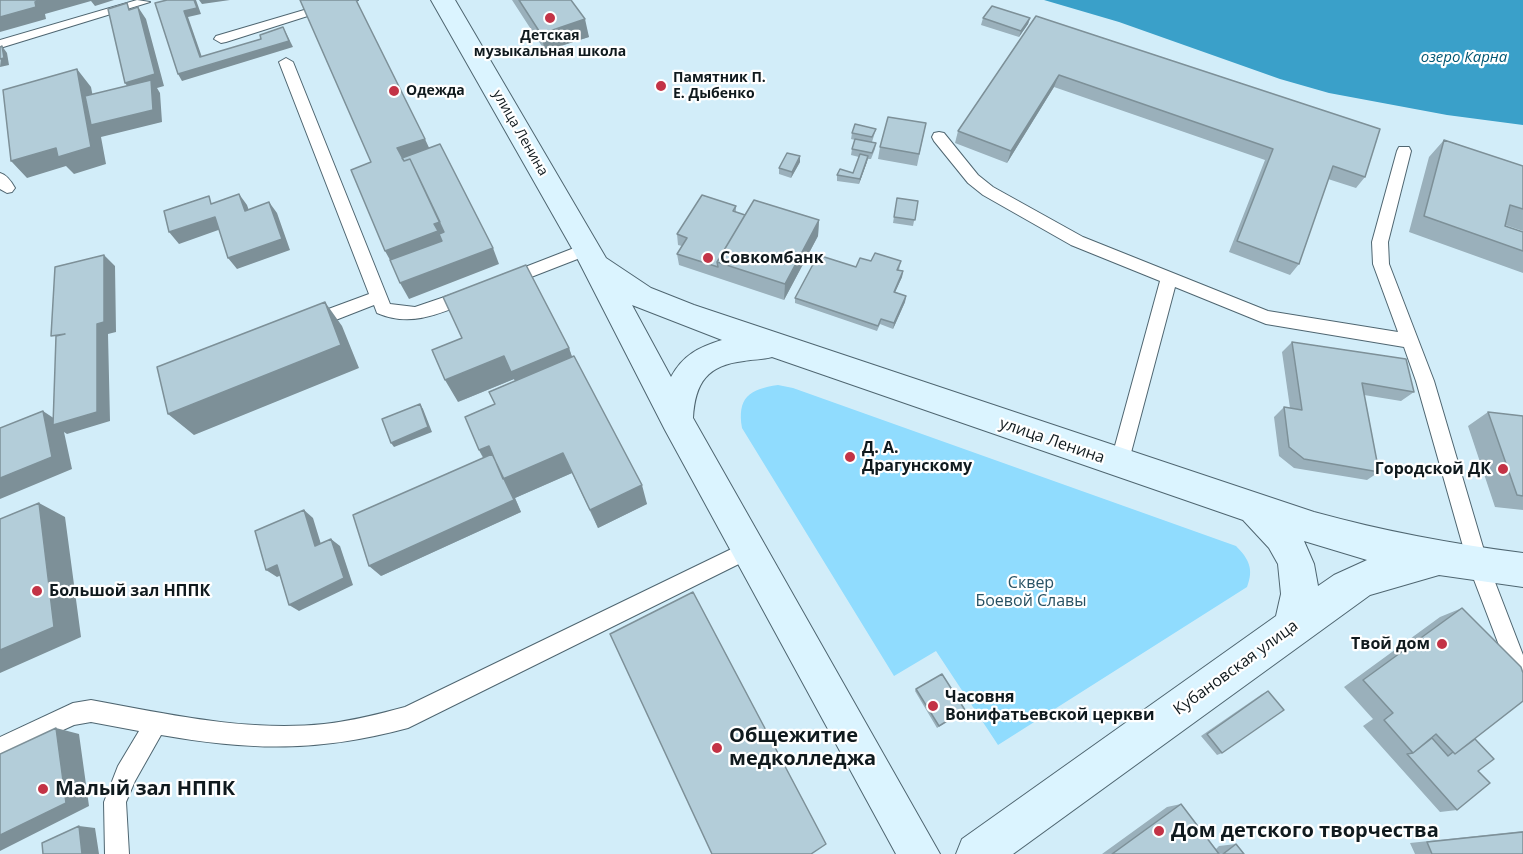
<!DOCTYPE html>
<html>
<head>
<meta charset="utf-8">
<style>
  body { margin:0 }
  canvas { display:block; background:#d2edf9 }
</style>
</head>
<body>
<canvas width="1523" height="854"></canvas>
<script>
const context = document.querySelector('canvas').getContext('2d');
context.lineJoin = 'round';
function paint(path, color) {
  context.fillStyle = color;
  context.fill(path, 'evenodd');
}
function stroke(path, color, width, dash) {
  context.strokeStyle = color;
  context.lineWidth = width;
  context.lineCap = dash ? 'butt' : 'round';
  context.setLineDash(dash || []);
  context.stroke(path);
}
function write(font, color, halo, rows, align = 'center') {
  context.font = font + ' "Open Sans",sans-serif';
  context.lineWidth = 4.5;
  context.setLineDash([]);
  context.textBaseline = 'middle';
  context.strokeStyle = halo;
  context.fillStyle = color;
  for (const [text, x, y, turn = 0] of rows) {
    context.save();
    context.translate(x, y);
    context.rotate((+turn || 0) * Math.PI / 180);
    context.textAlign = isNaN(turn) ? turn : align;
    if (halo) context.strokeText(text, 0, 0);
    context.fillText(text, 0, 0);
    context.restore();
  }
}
const green = new Path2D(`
  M778,385L793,388L1236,546C1249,559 1254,569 1247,587L998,745L936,651L894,676L742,428C737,398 749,389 778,385Z`);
const water = new Path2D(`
  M1044,0H1523V125L1447,115L1329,93L1280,79L1119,22Z`);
const lane = new Path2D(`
  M137,0L150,2L0,48V40Z
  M338,0H358L226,42L221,43L214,39L216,36Z
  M286,58L293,62L390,304L415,307L468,289L474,290L476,295L474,300C441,313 412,328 377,313L374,305L310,330L304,328L302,323L304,318L369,294L279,62Z
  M939,132L944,133L978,175L993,187L1083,237L1268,311L1398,332L1373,264L1372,242L1397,151L1399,147H1409L1411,151L1388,242L1389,264L1434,381L1488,564L1523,655V694L1516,690L1468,564L1416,381L1404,347L1266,324L1175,287L1128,464L1126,470L1119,472L1112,470L1110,464L1160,281L1071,245L983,195L968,183L934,141L932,137L934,133Z
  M0,173C7,175 11,181 15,188L12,192L7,193L0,189Z
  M587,243L593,245L595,249L593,253L508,286L500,280L502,276Z
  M750,540L757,543L760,549L757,555L408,728C319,752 252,751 161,735L135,781L126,802L129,854H105L104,802L118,766L139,731L91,722L74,725L0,759V737L73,703L91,700C168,714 246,732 324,724C352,721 379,714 405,707Z`);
const secondary = new Path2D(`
  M431,0H455L606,258L651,288L694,305L1314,512C1383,531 1452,544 1523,553V587L1439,575L1370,595L1013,854H956L962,839L1276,616L1281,594L1278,564L1269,548L1243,520L772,357C762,360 753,359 744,361C707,365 695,383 693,418L940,854H896L665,430L574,252ZM632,305L722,340C699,347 683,355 671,377ZM1304,541L1367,560L1334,575L1318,586L1314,564Z`);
const wall = new Path2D(`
  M512,0H571L589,37L545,51Z
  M1036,16L1365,177L1356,188L1328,179L1299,264L1290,275L1229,252L1265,160L1054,87L1007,163L955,143L958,131Z
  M983,18H1030L1028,24L1019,37L981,25Z
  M926,123L917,166L878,159L880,147Z
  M876,129L872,142L876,143L875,149L871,159H868L859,184L837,181V175L853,173L859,157L851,155L852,149L855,140L851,139L852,133Z
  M1444,140L1523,166V231L1505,225V226L1523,232V273L1409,232L1429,157Z
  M800,162L791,178L779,174V168Z
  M897,198L918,201L913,226L893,223Z
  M736,206V213L745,215L819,220L818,236L784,300L679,265L677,254L682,246L678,245L677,234Z
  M871,261H901L899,270L903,271L902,277L895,292L906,296L905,302L893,329L880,324L877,331L795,303V298L856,267Z
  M1292,342L1414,392L1401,401L1364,395L1379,472L1367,480L1294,468L1279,456L1274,417L1284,407L1290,408L1282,352Z
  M569,348L572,357L647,504L598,528L572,473L515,498L521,512L381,576L483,458L479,450L495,404L515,381L514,379L458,402Z
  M1488,412L1523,416V510L1495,507L1468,426Z
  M1462,608L1478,771L1457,810L1440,812L1363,726L1373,719L1344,687L1440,617Z
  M916,689L965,710L937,728L915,691Z
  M1268,691L1222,753L1217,755L1201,736L1262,694Z
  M1181,804L1216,849L1219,846L1236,844L1244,854H1102L1167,807Z
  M1523,831V854H1415L1410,843Z`);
const shadedWall = new Path2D(`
  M41,0H114L95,6L91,1L45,14L46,19L0,32V17Z
  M194,0H196L201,14L188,17L204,63L200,57L184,11Z
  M199,0H230L202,4Z
  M138,7L146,19L164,86L157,88L160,93L162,122L101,137L106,164L74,174L66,166L27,178L11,161L77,69L91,87L98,123L134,95L125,83Z
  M1030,18L1028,24L1019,37L1021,31Z
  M585,19L589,37L545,51L541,34Z
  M283,27L293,47L182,81L178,74L289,41Z
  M2,46L7,53L9,65L0,67Z
  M1059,75L1054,87L1007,163L1011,151Z
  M425,139L437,165L416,188L397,148Z
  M800,156V162L791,178L792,172Z
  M868,156L867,162L859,184L860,179Z
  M239,194L247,205L253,222L245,211Z
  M269,202L277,213L290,250L237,269L228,258Z
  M215,217L224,228L179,244L169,232Z
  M819,220L818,236L784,300L785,284Z
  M440,222L452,248L399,276L385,251L434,224Z
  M493,248L499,264L409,299L400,283Z
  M104,255L115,266L116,332L108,334L110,421L67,434L64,432L72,469L0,499V478L43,411L61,423L97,324Z
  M903,271L902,277L893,297L894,292Z
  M906,296L905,302L893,329L894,323Z
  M325,302L342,326L359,368L194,435L168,414Z
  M569,348L577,371L522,394L514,379L458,402L445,380L504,356Z
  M420,404L423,409L432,432L394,447L391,443Z
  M489,446L563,453L572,473L515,498L521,512L381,576L369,566L491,470L479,450Z
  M642,485L647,504L598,528L590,510Z
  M39,503L65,517L81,637L0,673V650Z
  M304,510L313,518L324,554L315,546Z
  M331,539L340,546L353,585L299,611L289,605Z
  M277,565L288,572L277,577L266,570Z
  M56,728L79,734L89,806L0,851V835Z
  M79,826L95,828L99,854H82Z`);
const building = new Path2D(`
  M0,0H41L35,2L36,7L0,17Z
  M167,0H194L197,8L184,11L200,57L261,39L260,35L283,27L289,41L178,74L155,3Z
  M300,0H356L425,139L397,148L404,161L410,159L440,222L434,224L438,231L385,251L351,170L371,162Z
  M519,0H571L585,19L541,34Z
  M127,3L129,10L138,7L155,74L125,83L108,9Z
  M992,6L1030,18L1021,31L983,18Z
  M1036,16L1380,129L1365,177L1333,166L1299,264L1237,241L1273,149L1059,75L1011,151L958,131Z
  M2,46L4,58L0,59V47Z
  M77,69L91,147L58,157L56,148L11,161L3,90Z
  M151,80L153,110L91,125L85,96Z
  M888,117L926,123L919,154L880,147Z
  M855,124L876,129L872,137L852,133Z
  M855,139L876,143L872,153L852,149Z
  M1444,140L1523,166V209L1510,205L1505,226L1523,232V251L1424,216Z
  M440,144L493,248L400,283L390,260L442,241L439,234L444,232L410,159L404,161L402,158Z
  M787,153L800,156L792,172L779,168Z
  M860,154L868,156L860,179L837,175L840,169L853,173Z
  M239,194L245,211L269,202L282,239L228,258L215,217L169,232L164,211L209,196L211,204Z
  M702,195L736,206L733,211L745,215L717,262L718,267L677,254L687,238L677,234Z
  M897,198L918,201L915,220L894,217Z
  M754,200L819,220L785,284L717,262Z
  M875,253L901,261L897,270L903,271L894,292L906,296L894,323L881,319L878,326L795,298L818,255L856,267L860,258L871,261Z
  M104,255V322L97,324V412L53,425L56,336L65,334L51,336L55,267Z
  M526,265L569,348L511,372L504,356L445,380L432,350L462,338L443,297Z
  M325,302L341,345L168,414L157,367Z
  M1292,342L1406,359L1414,392L1362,383L1379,472L1304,459L1289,447L1284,407L1302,410Z
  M574,356L642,485L590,510L563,453L503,479L489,446L479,450L465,417L495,404L489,392Z
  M420,404L428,427L391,443L382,419Z
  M43,411L52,457L0,478V428Z
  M1488,412L1523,416V496L1517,495Z
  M492,454L514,500L369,566L353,515Z
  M39,503L54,627L0,650V519Z
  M304,510L315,546L331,539L344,578L289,605L277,565L266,570L255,531Z
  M693,592L826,844L811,854H712L610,634Z
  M1462,608L1521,667L1523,673V701L1455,754L1436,734L1413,753L1384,720L1393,713L1363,680Z
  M942,674L965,710L939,726L916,689Z
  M1268,691L1284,710L1222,753L1207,734Z
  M56,728L66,803L0,835V754Z
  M1432,738L1448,756L1453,752L1455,754L1475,739L1494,759L1478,771L1490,783L1457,810L1407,754L1413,753Z
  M1181,804L1219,854H1112Z
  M79,826L82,854H43L42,843Z
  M1523,832V854H1432L1427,842Z
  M1236,844L1244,854H1223Z`);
const markers = [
  [550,18,6,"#c33346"],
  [661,86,6,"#c33346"],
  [394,91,6,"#c33346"],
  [708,258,6,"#c33346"],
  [850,457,6,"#c33346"],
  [1503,469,6,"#c33346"],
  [37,591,6,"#c33346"],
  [1442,644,6,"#c33346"],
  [933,706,6,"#c33346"],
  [717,748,6,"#c33346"],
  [43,789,6,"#c33346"],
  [1159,831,6,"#c33346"]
];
const farPoinames = [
  ["Детская",550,36,"center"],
  ["музыкальная школа",550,52,"center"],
  ["Памятник П.",673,78],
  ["Е. Дыбенко",673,94],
  ["Одежда",406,91]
];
const farStreetnames = [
  ["улица Ленина",520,133,60]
];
const farWaternames = [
  ["озеро Карна",1464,58]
];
const poiNames = [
  ["Совкомбанк",720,258],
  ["Д. А.",862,448],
  ["Драгунскому",862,466],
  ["Городской ДК",1491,469,"right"],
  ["Большой зал НППК",49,591],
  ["Твой дом",1430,644,"right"],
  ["Часовня",945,697],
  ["Вонифатьевской церкви",945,715]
];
const streetNames = [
  ["улица Ленина",1052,441,19],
  ["Кубановская улица",1236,668,-36]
];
const parkNames = [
  ["Сквер",1031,583],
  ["Боевой Славы",1031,601]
];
const nearPoinames = [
  ["Общежитие",729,736],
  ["медколледжа",729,759],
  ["Малый зал НППК",55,789],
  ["Дом детского творчества",1171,831]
];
paint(green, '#90dcfe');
paint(water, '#3aa0c9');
stroke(lane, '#4f6671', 2);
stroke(secondary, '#4f6671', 2);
paint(lane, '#fff');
paint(secondary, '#dbf4ff');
paint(wall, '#9ab0bb');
paint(shadedWall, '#7d9098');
paint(building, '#b3cdd9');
stroke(building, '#7d9098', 1.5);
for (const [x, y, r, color] of markers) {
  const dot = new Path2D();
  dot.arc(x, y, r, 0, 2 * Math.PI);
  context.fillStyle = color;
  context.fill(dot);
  stroke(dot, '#fff', 2);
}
write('bold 14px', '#101a1e', '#fff', farPoinames, 'left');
write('14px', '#101a1e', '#fff', farStreetnames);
write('italic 15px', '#005773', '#fff', farWaternames);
write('bold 16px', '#101a1e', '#fff', poiNames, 'left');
write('16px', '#101a1e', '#fff', streetNames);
write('16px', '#275163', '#fff', parkNames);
write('bold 20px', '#101a1e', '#fff', nearPoinames, 'left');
</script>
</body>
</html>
